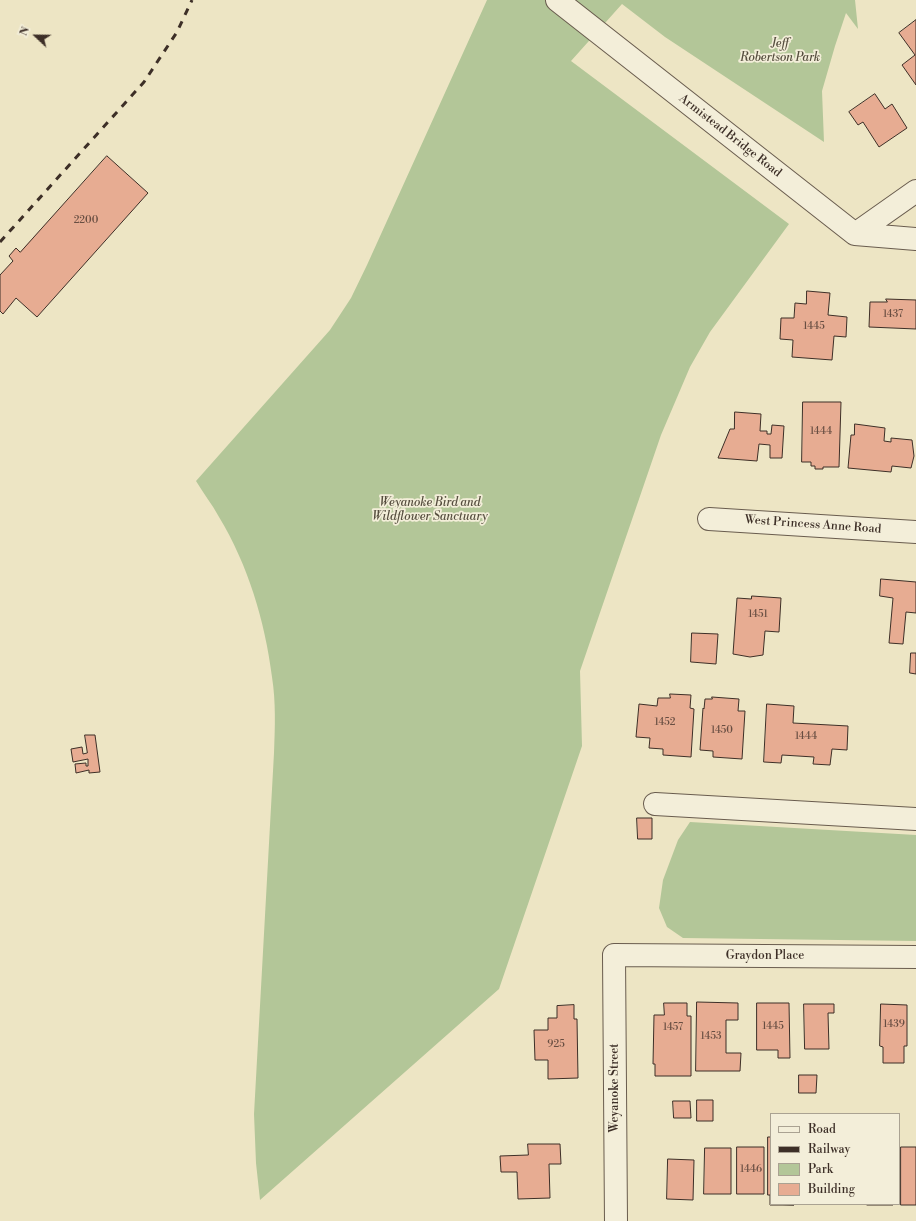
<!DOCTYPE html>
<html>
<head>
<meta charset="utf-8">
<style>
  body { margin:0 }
  #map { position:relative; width:916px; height:1221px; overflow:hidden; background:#ede5c4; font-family:"Libre Bodoni",serif }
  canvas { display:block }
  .legend { position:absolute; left:770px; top:1113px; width:130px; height:92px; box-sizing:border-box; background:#f3eed9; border:1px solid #aaa292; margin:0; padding:5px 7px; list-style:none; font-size:12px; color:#3d2f27 }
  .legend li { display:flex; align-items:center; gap:8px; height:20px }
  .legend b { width:20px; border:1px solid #aaa292 }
  .north { position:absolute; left:16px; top:16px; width:40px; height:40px; -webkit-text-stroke:3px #f3eed9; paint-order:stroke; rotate:292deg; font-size:11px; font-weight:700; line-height:16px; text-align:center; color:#3d2f27 }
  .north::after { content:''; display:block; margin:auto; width:14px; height:18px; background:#3d2f27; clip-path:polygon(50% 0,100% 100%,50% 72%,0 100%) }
</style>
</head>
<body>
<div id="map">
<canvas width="916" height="1221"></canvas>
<ul class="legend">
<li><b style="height:5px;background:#f3eed9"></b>Road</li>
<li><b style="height:5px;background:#3d2f27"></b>Railway</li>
<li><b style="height:11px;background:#b3c698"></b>Park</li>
<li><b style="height:11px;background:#e7ac92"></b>Building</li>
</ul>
<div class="north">N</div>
</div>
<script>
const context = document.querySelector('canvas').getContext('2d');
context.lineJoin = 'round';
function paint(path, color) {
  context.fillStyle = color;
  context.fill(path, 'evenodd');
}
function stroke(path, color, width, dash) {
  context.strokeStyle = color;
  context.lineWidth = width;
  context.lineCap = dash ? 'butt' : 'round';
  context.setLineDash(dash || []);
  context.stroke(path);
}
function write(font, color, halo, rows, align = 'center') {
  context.font = font + ' "Libre Bodoni",serif';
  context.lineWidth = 3.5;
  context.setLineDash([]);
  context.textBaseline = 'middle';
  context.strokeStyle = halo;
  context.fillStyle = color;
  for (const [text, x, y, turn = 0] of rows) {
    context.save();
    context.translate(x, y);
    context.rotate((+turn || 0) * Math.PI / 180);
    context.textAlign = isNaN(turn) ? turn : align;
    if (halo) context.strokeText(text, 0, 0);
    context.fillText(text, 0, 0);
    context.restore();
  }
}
const green = new Path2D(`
  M487,0H855L858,29L846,13L835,46L822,91L824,142L665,37L622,4L571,61L789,224L710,332L690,367L661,435L580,671L582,746L499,989L260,1200L256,1163L254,1114L274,753C275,728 276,702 272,677C265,621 248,565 219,517C212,504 203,493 196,481L330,330L351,298L367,265Z
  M690,822L916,835V941L683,938L667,927L659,908L663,880L678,840Z`);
const building = new Path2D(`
  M916,20V85L902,65L915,55L899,33Z
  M875,94L885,109L892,104L907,128L879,147L863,122L858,125L849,112Z
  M107,156L148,193L37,317L16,298L3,314L0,311V275L13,261L9,256L16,248L20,252Z
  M807,291L830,293L828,315L847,317L846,337L834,336L832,360L792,357L793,340L780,339L781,318H794L795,303L806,304Z
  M886,299L916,300V329L869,327L870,302H887Z
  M803,402H841L839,467H823V469H815V466H811V462H802Z
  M735,412L761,414L760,431H767V434H771L772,425L784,426L782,458H770V445L759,444L757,461L718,458L730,429H734Z
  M855,424L885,428L884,441L891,442V438L912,440L914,456L911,468L892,466L891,472L848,468L851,435H854Z
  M881,579L916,582V613L906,612L903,644L889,643L893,598L880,596Z
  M752,596L781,598L779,632L765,631L763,655L750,657L733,654L737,598L751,599Z
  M692,633L718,634L716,664L691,662Z
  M911,653H916V674L910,673Z
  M670,694L691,695L690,708L694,709L691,757L663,755V749L649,748L650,738L636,737L639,704L657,706L658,698H670Z
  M712,697L739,699L738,711H745L742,759L713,757V751L700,750L703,708L704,709L705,699H712Z
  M767,704L794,706L793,723L848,726L847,750L832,749L830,765L813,764L814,757L782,755L781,763L764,762Z
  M85,735H95L100,772L89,773V770L76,773L75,764L86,763V766H88V759L73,762L71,749L82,747L83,754L87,753Z
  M637,818H652V839H638Z
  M697,1002L738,1003V1020H726V1053H741L740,1071H696Z
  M664,1003H687V1016H691V1076H655V1064H653L654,1015H664Z
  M757,1003H789L790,1058H778V1050H757Z
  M804,1004H834V1013H828L829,1049H805Z
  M881,1004L907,1005V1046H904V1063H883V1047L880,1046Z
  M574,1005V1019H577L578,1078L548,1079V1060H535L534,1030H548V1018H557V1006Z
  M799,1075H817L816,1093H799Z
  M697,1100H713V1121H697Z
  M673,1101H690L691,1118H674Z
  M768,1137H771V1204L794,1205H770V1195H768Z
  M528,1144H560L561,1164H549L550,1198L518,1199L517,1172H501L500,1156L528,1155Z
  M737,1147H764V1194H737Z
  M901,1147H916V1205H901Z
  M705,1148H731V1194H704Z
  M668,1159L694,1160L693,1200L667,1199Z
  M867,1204H893V1205H867Z`);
const minor = new Path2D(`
  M557,0L855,234L916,239
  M855,234L916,191
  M709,519L916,532
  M655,804L916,819
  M616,1221L614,955L916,957`);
const rail = new Path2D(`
  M0,242L144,82L177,32L192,0`);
const numberNames = [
  ["2200",86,221],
  ["1437",893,315],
  ["1445",814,327],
  ["1444",821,432],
  ["1451",758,615],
  ["1452",665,723],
  ["1450",722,731],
  ["1444",806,737],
  ["1439",894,1025],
  ["1445",773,1027],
  ["1457",673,1028],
  ["1453",711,1037],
  ["925",556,1045],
  ["1446",751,1170]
];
const parkNames = [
  ["Jeff",780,44],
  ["Robertson Park",780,58],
  ["Weyanoke Bird and",430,503],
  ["Wildflower Sanctuary",430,517]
];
const streetNames = [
  ["Armistead Bridge Road",730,136,38],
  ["West Princess Anne Road",813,525,4],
  ["Graydon Place",765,956],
  ["Weyanoke Street",615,1088,-90]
];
paint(green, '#b3c698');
paint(building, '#e7ac92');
stroke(building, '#3d2f27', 1);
stroke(minor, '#695c4e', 24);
stroke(minor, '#f3eed9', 22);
stroke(rail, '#3d2f27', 3, [7, 7]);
write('10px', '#684e42', null, numberNames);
write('italic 12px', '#554d3e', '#f3eed9', parkNames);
write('12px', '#3d2f27', '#f3eed9', streetNames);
</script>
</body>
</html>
